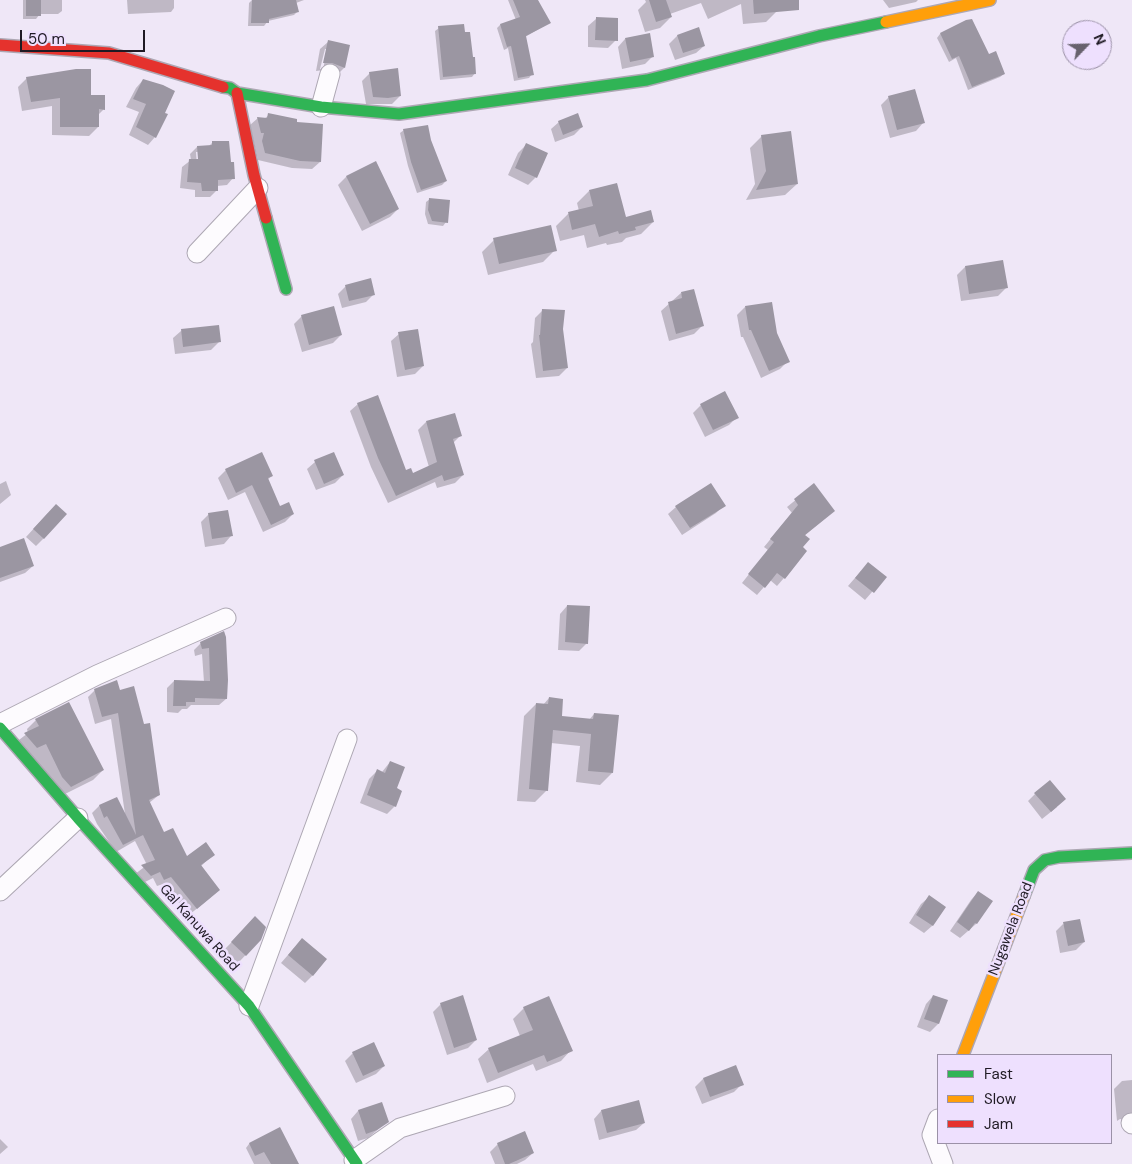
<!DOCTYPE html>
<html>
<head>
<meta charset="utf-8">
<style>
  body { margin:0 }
  #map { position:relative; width:1132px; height:1164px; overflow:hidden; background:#efe7f7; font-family:"DM Sans",sans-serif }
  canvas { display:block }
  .legend { position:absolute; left:937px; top:1054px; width:175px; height:90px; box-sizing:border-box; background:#eee0fe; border:1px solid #9b91a7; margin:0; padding:6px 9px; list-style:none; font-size:15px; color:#1f1a24 }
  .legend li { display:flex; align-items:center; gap:10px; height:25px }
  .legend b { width:25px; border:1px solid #9b91a7 }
  .north { position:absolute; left:1062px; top:20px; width:50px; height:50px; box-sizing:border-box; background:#eee0fe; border:1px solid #9b91a7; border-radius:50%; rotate:66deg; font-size:14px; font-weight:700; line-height:20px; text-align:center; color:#1f1a24 }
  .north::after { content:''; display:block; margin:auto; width:18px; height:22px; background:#68626e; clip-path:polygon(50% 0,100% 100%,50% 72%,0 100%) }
  .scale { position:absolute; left:20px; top:30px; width:125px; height:22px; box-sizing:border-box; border:2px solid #1f1a24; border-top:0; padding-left:6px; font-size:15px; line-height:18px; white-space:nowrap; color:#1f1a24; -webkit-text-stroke:4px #eee0fe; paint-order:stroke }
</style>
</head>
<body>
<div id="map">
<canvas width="1132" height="1164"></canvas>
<ul class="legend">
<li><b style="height:6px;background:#30b455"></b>Fast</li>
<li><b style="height:6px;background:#ff9f0a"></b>Slow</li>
<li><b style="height:6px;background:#e5322d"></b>Jam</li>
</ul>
<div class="north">N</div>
<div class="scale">50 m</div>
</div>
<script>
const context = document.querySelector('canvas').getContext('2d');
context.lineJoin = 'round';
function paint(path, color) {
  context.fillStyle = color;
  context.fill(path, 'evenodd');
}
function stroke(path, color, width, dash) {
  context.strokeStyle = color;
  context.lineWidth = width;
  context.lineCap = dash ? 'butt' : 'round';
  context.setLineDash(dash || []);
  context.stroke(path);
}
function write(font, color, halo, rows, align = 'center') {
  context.font = font + ' "DM Sans",sans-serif';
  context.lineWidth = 5;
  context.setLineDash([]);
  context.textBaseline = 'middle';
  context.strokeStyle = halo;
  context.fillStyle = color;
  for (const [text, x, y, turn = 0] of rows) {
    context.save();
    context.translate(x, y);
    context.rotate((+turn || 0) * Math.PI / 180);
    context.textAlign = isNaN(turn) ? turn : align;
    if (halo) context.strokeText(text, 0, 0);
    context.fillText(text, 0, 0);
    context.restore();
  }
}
const shadow = new Path2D(`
  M23,0H62V11L58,14H40L36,19H23Z
  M127,0H174V8L171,12L128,14Z
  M252,0H304L296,3L298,11L294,15L268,21L264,26H248L249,3Z
  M508,0H532L549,23L525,37L532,74L529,78L514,81L508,48L504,50L497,28L500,25L516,20Z
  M645,0H776L777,11L766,22L743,24L741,4L708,19L701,3L670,14L671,17L660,28L645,32L638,10L646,2Z
  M883,0H918L916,2L889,8Z
  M596,19L616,40L608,48L588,47V26Z
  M966,22L988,56L1004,74L1000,77L968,90L956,58L949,62L937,38L940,34Z
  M439,28L475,73L472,77L440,80L435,31Z
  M698,29L704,46L696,53L675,60L669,44L677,36Z
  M625,39L653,56L645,64L622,69L618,47Z
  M328,42L349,46L344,68L336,76L324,70L316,71L320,49ZM325,49H327L323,70L320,69Z
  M370,73L400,96L392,104H366L362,81Z
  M27,78L90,96L104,109L98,115V127L89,136L52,135V106L22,111L18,87Z
  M143,80L163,113L155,137L148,145L129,135L139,112L126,107L136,88Z
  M889,97L923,123L916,131L890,138L881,105Z
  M269,115L295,124L320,162L312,169L292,168L258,160L250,125L258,118L264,119Z
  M559,122L582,127L574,135L555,142L551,129Z
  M404,130L430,140L446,181L442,185L417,193L408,166L400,133Z
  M762,136L797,184L785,195L746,200L755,184L750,148Z
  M212,143L233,178L227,185L217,186V190L210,197H195V190L180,188L182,167L191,160L190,154L197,147L209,146ZM196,152H198L199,166H197Z
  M526,145L536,177L528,185L508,175L518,153Z
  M375,163L398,209L390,217L362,231L338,185L346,177Z
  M589,191L625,218L653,222L641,234L626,238L622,242L607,245L606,243L587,248L584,235L560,241L556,226L568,214L579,211L577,203Z
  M430,199L446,222L443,226L428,224L425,214L426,202Z
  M494,240L555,250L543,262L488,275L482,252Z
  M965,267L1006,288L998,296L961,301L957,275Z
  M346,286L374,294L366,302L342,308L338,294Z
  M681,293L702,326L694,334L669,341L661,311Z
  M745,307L776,333L788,361L780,369L761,378L743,337H741L737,315Z
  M543,310L562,329L567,368L559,376L536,378L531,344L533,342L535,318Z
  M302,316L341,335L333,343L302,352L294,324Z
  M181,331L219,342L211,350L175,354L173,338Z
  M399,334L423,366L415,374L397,377L391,341Z
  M358,404L405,472L412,474L429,467L418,430L426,422L460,436L453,443L463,475L455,483L437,488L435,482L388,503L371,467L350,411Z
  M701,405L737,417L729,425L705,437L693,413Z
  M315,462L343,475L335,483L316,490L307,469Z
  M226,470L272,476L267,480L279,508L293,514L285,522L263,532L245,492L228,500L218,478Z
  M6,481L11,495L0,504V484Z
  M814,485L834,511L804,536L802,548L784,578L777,586L770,580L757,595L742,583L768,550L764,547L792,513L787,507Z
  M724,505L716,513L682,535L668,514L676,507Z
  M48,513L44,538L36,546L26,537Z
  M209,514L231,536L224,544L205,547L201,522Z
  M0,549L33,566L25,573L0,582Z
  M861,571L885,577L865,600L848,586Z
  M567,606L587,643L579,651L558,650L560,614Z
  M223,633L226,699L219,705H191L187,709H182L178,713L167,712V688L174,681L204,682L202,654L195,656L194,650L201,643Z
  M116,682L159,795L149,803L164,834L186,858L213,855L200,867L211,897L189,915L163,884L157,886L153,878L143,883L135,874L147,865L135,841L116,852L97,824L92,813L99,806L116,798L125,814L111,719L95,724L88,697L95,690Z
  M549,698L561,717L589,720L594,714L612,773L600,785L576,782L580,746L551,743L547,790L535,802L517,801L524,716L536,704L543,705Z
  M36,720L103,770L93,780L61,796L15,743L28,733L27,729Z
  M390,762L395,789V806L387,814L360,803L369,779L377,771L382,772Z
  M1035,794L1057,807L1042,819L1028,801Z
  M978,892L976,924L960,938L950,931L971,900Z
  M929,897L944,907L932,926L924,933L909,923L921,904Z
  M255,918L260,940L238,963L224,950Z
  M1063,924L1084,942L1076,950L1060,953L1056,931Z
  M294,948L313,975L305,983L281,963Z
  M933,996L946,1001L938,1024L930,1032L917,1027L926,1004Z
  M441,1004L476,1040L468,1048L447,1055L433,1012Z
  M524,1008L571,1050L561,1061L536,1071L533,1064L487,1083L478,1059L489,1049L520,1036L513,1019Z
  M353,1053L384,1066L376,1074L356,1083L345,1061Z
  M703,1079L742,1084L734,1092L702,1104L695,1087Z
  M1132,1080V1121L1120,1119L1117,1121L1114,1089L1122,1081Z
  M381,1103L388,1121L368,1138L358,1141L351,1119L358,1111Z
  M601,1111L644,1123L636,1130L599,1140L594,1119Z
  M279,1129L297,1164H254L246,1148L249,1144Z
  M0,1139L8,1147L0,1154Z
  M498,1144L533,1153L525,1160L517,1164H495L490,1152Z`);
const building = new Path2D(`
  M26,0H41V16H26Z
  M252,0H296L299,12L269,19V23H251Z
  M513,0H538L551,23L526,36L534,75L518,78L511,46L507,47L500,24L520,17Z
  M649,0H666L672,17L656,22Z
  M753,0H799V10L754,14Z
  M596,17L618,18V41L595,40Z
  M972,19L989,54L996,51L1005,74L972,87L959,56L952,59L940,33L966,20Z
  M464,24L465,32H470L473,57H475L476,74L443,77L438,26Z
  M699,27L705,46L683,53L677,35Z
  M650,33L654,57L630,62L625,38Z
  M328,40L350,45L345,68L332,63H323Z
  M398,68L401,96L388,98L373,97L369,72Z
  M76,69H91V95H105V110L99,109V127H60V98L31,102L26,77Z
  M143,79L163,85L175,91L165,113L168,114L156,138L136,127L146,104L133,99Z
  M915,89L925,123L897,130L888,96Z
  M268,113L297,119V122L323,124L321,162L300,161L265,153L262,141L264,133H261L257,117L267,118Z
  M578,113L583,127L563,135L558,121Z
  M428,125L431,140L447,181L421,190L411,162L403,129Z
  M791,131L798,184L756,190L766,171L761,135Z
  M212,141H229L231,162H234L235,179L218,180V191H202L201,183L187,182L189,159H198L197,146L212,145Z
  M526,143L548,153L537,178L515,168Z
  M376,161L399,209L370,224L346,176Z
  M617,183L626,217L651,210L654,222L635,227L636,230L619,234L618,231L599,237L595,224L572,230L568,212L593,206L589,190Z
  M429,198L450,200L448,223L432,221L428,210Z
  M551,225L557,251L499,264L493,238Z
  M1003,260L1008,288L969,294L965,266Z
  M371,278L375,295L349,301L345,285Z
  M694,289L704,326L676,334L668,302L682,298L681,292Z
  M772,302L777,333L790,362L769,371L751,330H749L745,306Z
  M334,306L342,335L309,345L301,315Z
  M542,309L565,310L563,329L568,368L543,371L539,335H540Z
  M219,325L221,342L183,347L181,329Z
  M418,329L424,366L405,370L398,332Z
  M725,391L739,418L713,430L700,404Z
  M378,395L406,470L411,468L413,473L437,462L426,421L455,413L462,436L453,439L464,475L444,481L442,475L396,496L378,458L357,403Z
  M262,452L273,476L268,478L280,506L289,502L294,514L271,525L252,485L236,493L225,469Z
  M334,452L344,475L324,484L314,460Z
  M711,483L726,506L690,528L675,506Z
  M814,483L835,511L805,535L810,539L803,547L807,551L785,579L777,573L765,588L748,574L774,542L770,539L798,505L794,499Z
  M56,504L67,514L44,539L33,529Z
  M228,510L233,536L212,539L208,513Z
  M24,538L34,566L0,578V547Z
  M868,562L887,577L874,593L855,578Z
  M567,605L590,606L588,644L565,642Z
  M224,631L226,637L228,680L227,699L195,698V702H186V706H173L174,680L210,681L209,648L202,649L200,642Z
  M117,680L120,690L134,686L144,724L150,723L160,795L149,800L164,832L173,828L187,856L206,842L215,855L201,865L220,890L197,909L171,877L164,880L160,872L151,876L141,865L155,860L143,835L123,845L107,816L104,818L99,805L117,797L136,835L118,713L102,717L94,689Z
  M549,697L563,699L562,716L593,719L594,713L619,715L613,773L588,771L591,734L553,730L548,791L529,789L536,703L548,704Z
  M69,702L104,770L71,787L62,777L46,744L37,748L24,733L39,726L35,719Z
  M390,761L405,767L397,788L402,791L396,807L367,795L377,769L385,773Z
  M1050,780L1066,799L1051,812L1034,793Z
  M978,891L993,901L977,924L975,923L969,931L957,922Z
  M929,895L946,907L933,926L916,915Z
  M255,916L266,927L261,940L246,956L231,942Z
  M1080,919L1085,942L1068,946L1063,922Z
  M302,938L327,959L313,976L288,955Z
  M463,995L477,1040L454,1048L440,1003Z
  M933,995L948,1000L939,1024L924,1019Z
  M549,996L573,1051L547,1062L544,1055L498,1073L488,1048L533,1030L523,1007Z
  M374,1042L385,1066L363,1076L352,1052Z
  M736,1065L744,1085L710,1097L703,1078Z
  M639,1100L645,1123L607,1133L601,1110Z
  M382,1102L389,1122L377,1130L366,1134L358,1110Z
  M280,1127L299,1164H271L264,1152L255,1156L249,1143Z
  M525,1131L534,1153L509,1164H505L497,1143Z`);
const street = new Path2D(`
  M321,107L330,74
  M197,253L258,188
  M0,724L97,675L226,618
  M0,891L78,818
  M249,1006L347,739
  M938,1119L932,1135L943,1164
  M1131,1123L1132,1124
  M354,1160L400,1128L505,1096`);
const fast = new Path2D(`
  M223,87L230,88L237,93L321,107L399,114L647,80L819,36L886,22
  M266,218L286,289
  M0,728L78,818L249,1006L357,1164
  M1024,896L1034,870L1045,860L1059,857L1132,853`);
const slow = new Path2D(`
  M886,22L990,0
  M963,1055L1024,896`);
const jam = new Path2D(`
  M0,45L109,53L223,87
  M237,93L254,175L266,218`);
const streetNames = [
  ["Gal Kanuwa Road",199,928,48],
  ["Nugawela Road",1011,929,-69]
];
paint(shadow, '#0003');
paint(building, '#9b96a2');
stroke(street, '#ada7b3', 21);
stroke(fast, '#ada7b3', 14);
stroke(slow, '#ada7b3', 14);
stroke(jam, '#ada7b3', 14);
stroke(street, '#fdfbfe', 19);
stroke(fast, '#30b455', 11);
stroke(slow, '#ff9f0a', 11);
stroke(jam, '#e5322d', 11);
write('14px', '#1f1a24', '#eee0fe', streetNames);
</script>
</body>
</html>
